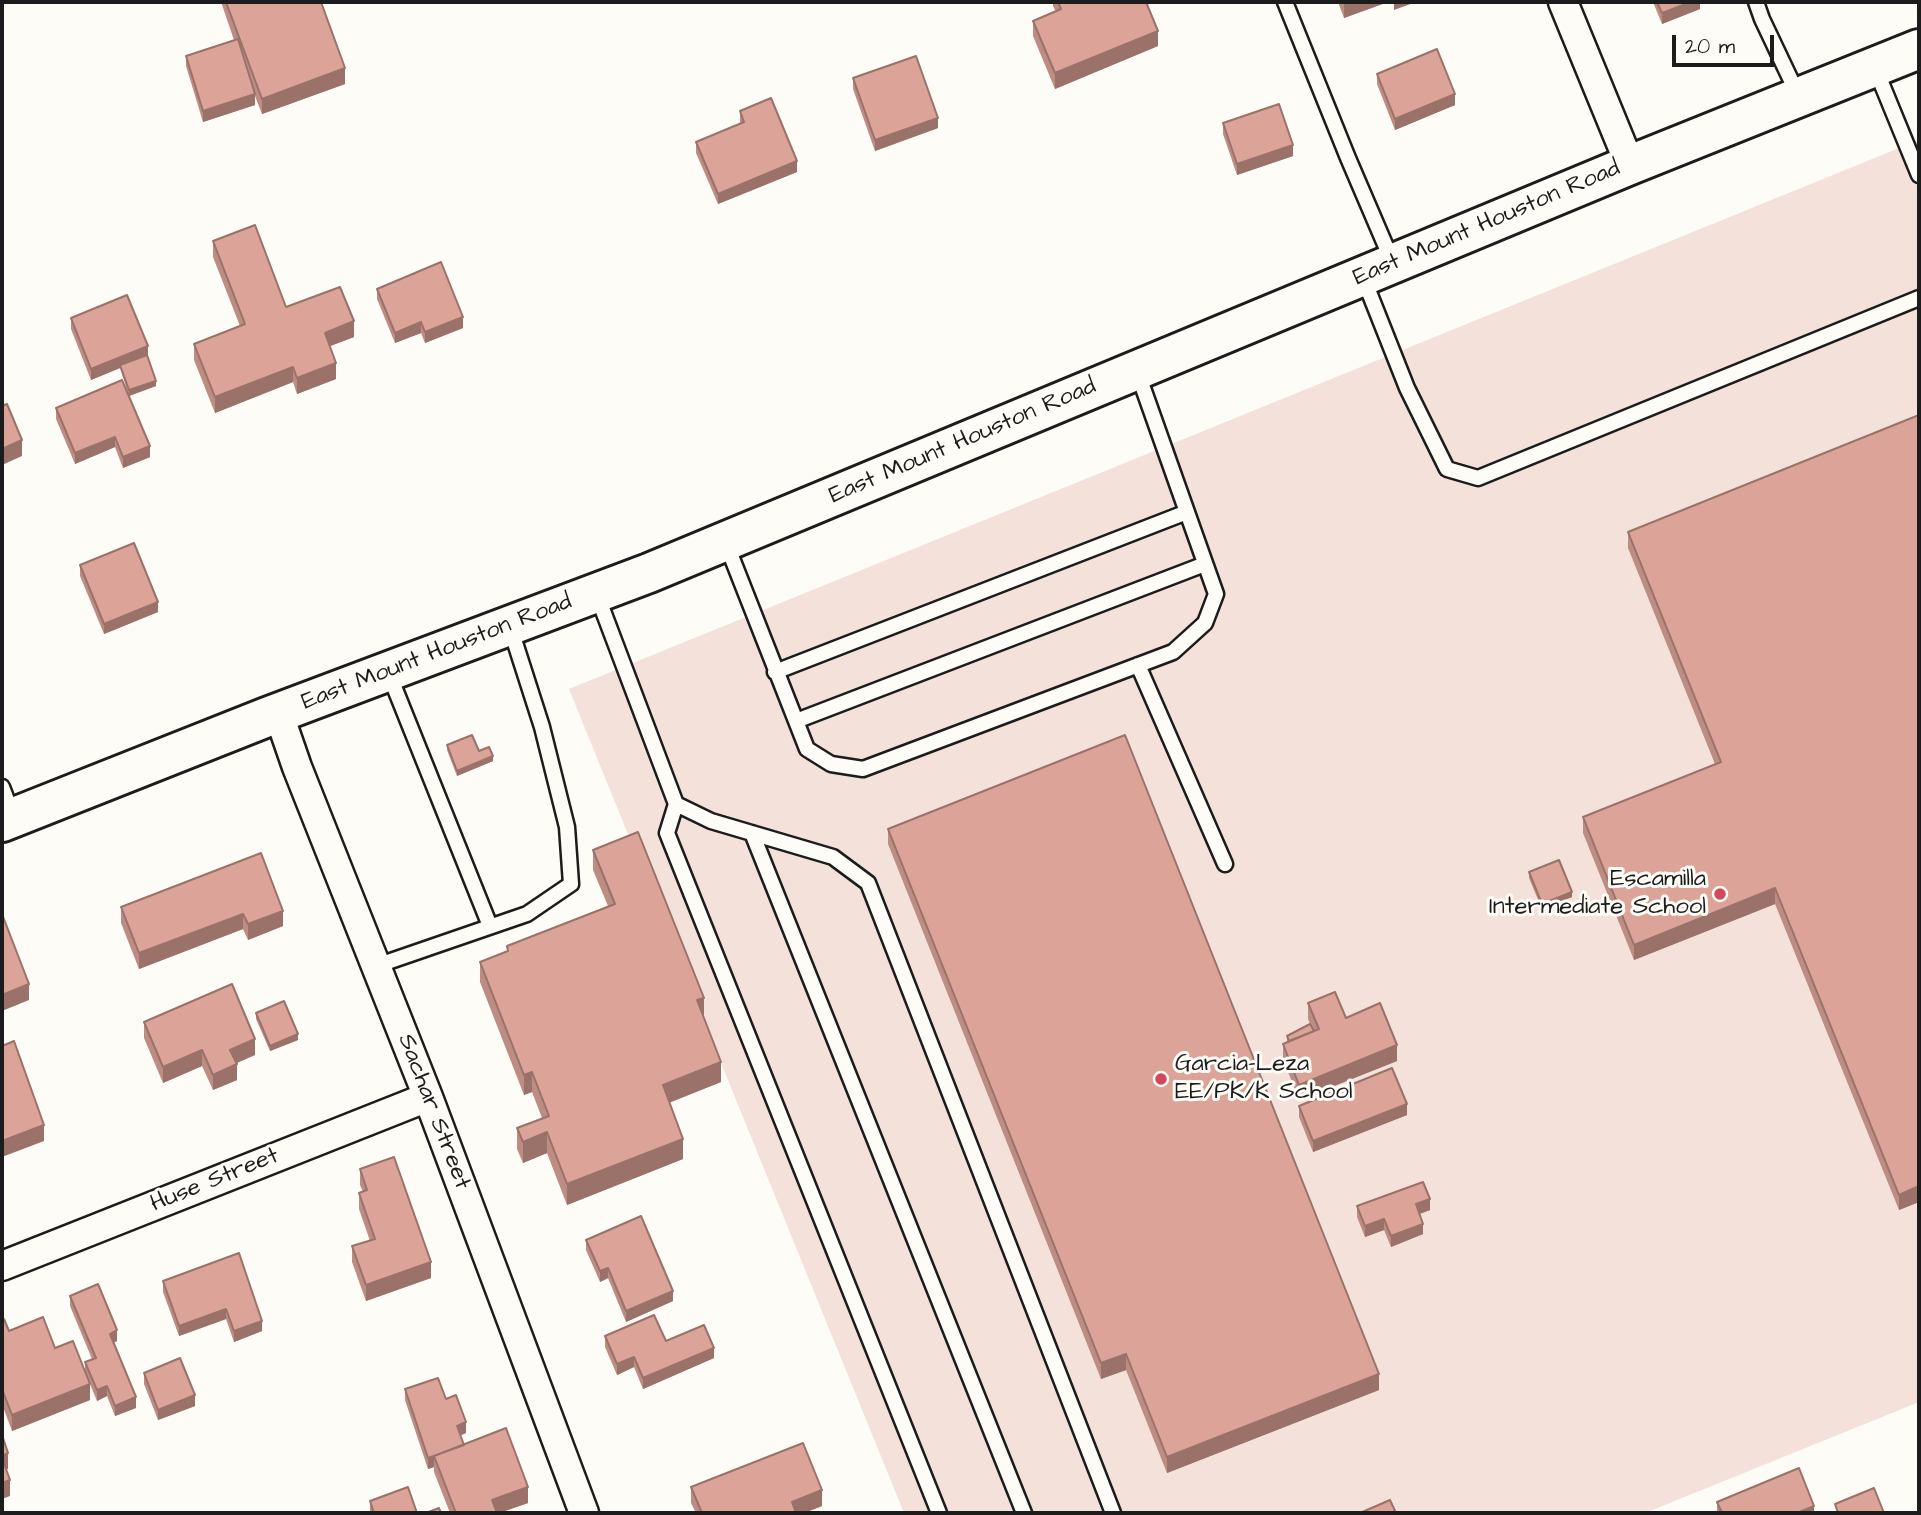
<!DOCTYPE html>
<html>
<head>
<meta charset="utf-8">
<style>
  body { margin:0 }
  #map { position:relative; width:1921px; height:1515px; overflow:hidden; background:#fdfcf7; font-family:"Architects Daughter",sans-serif }
  canvas { display:block }
  .frame { position:absolute; inset:0; border:4px solid #1c1c1c; pointer-events:none }
  .scale { position:absolute; left:1672px; top:35px; width:102px; height:32px; box-sizing:border-box; border:4px solid #1c1c1c; border-top:0; padding-left:9px; font-size:21px; line-height:24px; white-space:nowrap; color:#1c1c1c; -webkit-text-stroke:5px #fdfcf7; paint-order:stroke }
</style>
</head>
<body>
<div id="map">
<canvas width="1921" height="1515"></canvas>
<div class="frame"></div>
<div class="scale">20 m</div>
</div>
<script>
const context = document.querySelector('canvas').getContext('2d');
context.lineJoin = 'round';
function paint(path, color) {
  context.fillStyle = color;
  context.fill(path, 'evenodd');
}
function stroke(path, color, width, dash) {
  context.strokeStyle = color;
  context.lineWidth = width;
  context.lineCap = dash ? 'butt' : 'round';
  context.setLineDash(dash || []);
  context.stroke(path);
}
function write(font, color, halo, rows, align = 'center') {
  context.font = font + ' "Architects Daughter",sans-serif';
  context.lineWidth = 6;
  context.setLineDash([]);
  context.textBaseline = 'middle';
  context.strokeStyle = halo;
  context.fillStyle = color;
  for (const [text, x, y, turn = 0] of rows) {
    context.save();
    context.translate(x, y);
    context.rotate((+turn || 0) * Math.PI / 180);
    context.textAlign = isNaN(turn) ? turn : align;
    if (halo) context.strokeText(text, 0, 0);
    context.fillText(text, 0, 0);
    context.restore();
  }
}
const built = new Path2D(`
  M1919,140V1402L1645,1513H904L569,689Z`);
const lane = new Path2D(`
  M1285,2L1348,158L1393,263
  M1756,2L1762,19L1798,95
  M1876,70L1919,175
  M1363,277L1407,388L1447,469L1478,478L1919,298
  M726,543L807,749L831,764L863,769L1173,652L1205,623L1216,594L1137,371
  M597,595L676,804L667,833L939,1513
  M1138,665L1225,864
  M775,672L1187,512
  M389,674L490,926
  M796,721L1205,564
  M2,787L13,816
  M676,804L711,821L833,857L868,883L1113,1513
  M752,833L1024,1513
  M376,966L527,914L571,884L567,827L542,727L510,627`);
const street = new Path2D(`
  M1563,2L1630,165
  M278,712L297,767L428,1097L584,1513
  M2,1266L428,1097`);
const secondary = new Path2D(`
  M2,822L267,717L649,573L1630,165L1919,49`);
const wall = new Path2D(`
  M221,2H321L345,84L262,114L255,96V105L203,122L186,66V56L234,40Z
  M1053,2H1146L1158,46L1055,89L1033,36V21L1056,12L1053,6Z
  M1338,2H1388L1344,18Z
  M1653,2H1700V9L1662,24Z
  M1377,74L1455,105L1395,130L1377,84Z
  M853,78L938,128L875,151L853,89Z
  M740,111L797,172L718,204L696,153V142L740,124Z
  M1223,123L1293,156L1237,175L1223,134Z
  M213,241L286,307L354,337L330,346L336,379L297,394L293,382L215,413L194,360V344L240,326L213,257Z
  M377,289L463,328L425,343L421,333L395,343L377,299Z
  M71,318L148,356L156,386L129,396L120,368L91,380L71,329Z
  M56,408L150,446V457L123,468L115,447L75,464L56,419Z
  M1919,415V1202L1899,1210L1775,904L1634,960L1583,833V817L1715,764L1628,548V532Z
  M80,565L158,612L104,634L80,576Z
  M447,745L493,761L457,776L447,750Z
  M888,829L1379,1390L1167,1473L1126,1370L1101,1379L888,844Z
  M593,850L704,1018L721,1082L669,1103L683,1159L567,1205L547,1153L523,1163L517,1149V1128L542,1118L532,1092L524,1095L480,982V962L507,952V946L608,906L593,870Z
  M261,853L283,926L248,940L243,929L139,969L121,923V907Z
  M1529,872L1572,897L1542,909L1529,878Z
  M1308,1003L1346,1018L1397,1061L1299,1100L1283,1059V1044L1287,1042V1036L1311,1026L1308,1019Z
  M256,1013L298,1040L270,1051L256,1019Z
  M144,1022L255,1055L236,1063L237,1080L213,1090L202,1066L163,1083L144,1038Z
  M1299,1106L1407,1115L1313,1152L1299,1117Z
  M360,1169L431,1278L366,1301L352,1262V1246L370,1241L359,1209V1193L363,1192L360,1185Z
  M1357,1206L1430,1210L1420,1214L1423,1234L1391,1247L1384,1230L1365,1237L1357,1217Z
  M586,1240L673,1301L626,1322L608,1278L600,1282L586,1250Z
  M239,1253L262,1331L234,1342L226,1319L179,1336L163,1292V1281Z
  M70,1296L117,1341L113,1343L136,1408L115,1416L107,1396L97,1401L90,1384V1400L12,1431L2,1404V1320L9,1331L55,1348L85,1372V1362L92,1359L70,1306Z
  M605,1336L666,1341L714,1358L643,1389L634,1367L617,1375L605,1347Z
  M144,1373L195,1406L158,1420L144,1384Z
  M405,1389L446,1399L466,1433L460,1435L464,1445L528,1503L499,1513H450L434,1472V1467L428,1469L405,1400Z
  M691,1487L822,1506L804,1513H696L691,1503Z
  M370,1501L417,1513H370Z
  M1717,1502L1814,1513H1717Z`);
const shadedWall = new Path2D(`
  M1347,2H1388L1344,18V3Z
  M1394,2H1416L1394,10Z
  M1691,2H1700V9L1662,24V13Z
  M1158,31V46L1055,89V73Z
  M345,68V84L262,114V99Z
  M255,94V105L203,122V111Z
  M1455,94V105L1395,130V119Z
  M938,118V128L875,151V140Z
  M1293,145V156L1237,175V164Z
  M797,161V172L718,204V194Z
  M463,317V328L425,343V332Z
  M354,321V337L325,348V333Z
  M421,322V333L395,343V333Z
  M148,346V357L120,365V368L91,380V369Z
  M336,363V379L297,394V378Z
  M293,367V382L215,413V397Z
  M156,381V386L129,396V390Z
  M115,437V447L75,464V453Z
  M22,440V456L2,465V449Z
  M150,446V457L123,468V457Z
  M158,602V612L104,634V624Z
  M493,756V761L457,776V771Z
  M1775,888V904L1634,960V945Z
  M1572,892V897L1542,909V904Z
  M283,911V926L248,940V924Z
  M243,914V929L139,969V953Z
  M29,984V1000L2,1011V995Z
  M704,998V1018L697,1000Z
  M298,1034V1040L270,1051V1046Z
  M255,1039V1055L230,1066V1050Z
  M1397,1045V1061L1299,1100V1085Z
  M202,1050V1066L163,1083V1067Z
  M721,1062V1082L663,1105V1085Z
  M237,1064V1080L213,1090V1075Z
  M532,1072V1092L524,1095V1075Z
  M1407,1104V1115L1313,1152V1141Z
  M44,1125V1141L2,1157V1141Z
  M547,1132V1153L523,1163V1142Z
  M683,1139V1159L567,1205V1184Z
  M1919,1186V1202L1899,1210V1195Z
  M1430,1199V1210L1416,1215V1204Z
  M1384,1219V1230L1365,1237V1226Z
  M1423,1224V1234L1391,1247V1236Z
  M431,1262V1278L366,1301V1285Z
  M608,1268V1278L600,1282V1271Z
  M673,1291V1301L626,1322V1311Z
  M226,1309V1319L179,1336V1326Z
  M262,1321V1331L234,1342V1331Z
  M117,1330V1341L110,1344V1334Z
  M714,1348V1358L643,1389V1378Z
  M1126,1354V1370L1101,1379V1363Z
  M634,1357V1367L617,1375V1364Z
  M1379,1374V1390L1167,1473V1457Z
  M90,1384V1400L12,1431V1415Z
  M107,1386V1396L97,1401V1390Z
  M195,1395V1406L158,1420V1410Z
  M136,1397V1408L115,1416V1406Z
  M466,1422V1433L457,1437V1426Z
  M464,1446L434,1456V1467L428,1469V1458Z
  M8,1453V1469L2,1471V1456Z
  M10,1480V1496L2,1499V1483Z
  M528,1487V1503L499,1513H492V1500Z
  M822,1490V1506L804,1513H792V1502Z
  M1814,1506V1513H1797Z`);
const building = new Path2D(`
  M226,2H321L345,68L262,99Z
  M1058,2H1146L1158,31L1055,73L1033,21L1061,9Z
  M1657,2H1691L1662,13Z
  M238,39L255,94L203,111L186,56Z
  M1437,49L1455,94L1395,119L1377,74Z
  M916,56L938,118L875,140L853,78Z
  M771,98L797,161L718,194L696,142L744,122L740,111Z
  M1279,104L1293,145L1237,164L1223,123Z
  M255,225L286,307L340,287L354,321L325,333L336,363L297,378L293,367L215,397L194,344L245,324L213,241Z
  M441,262L463,317L425,332L421,322L395,333L377,289Z
  M127,295L148,346L91,369L71,318Z
  M147,355L156,381L129,390L120,365Z
  M122,380L150,446L123,457L115,437L75,453L56,408Z
  M7,404L22,440L2,449V406Z
  M1919,415V1186L1899,1195L1775,888L1634,945L1583,817L1721,762L1628,532Z
  M134,543L158,602L104,624L80,565Z
  M472,735L479,751L489,747L493,756L457,771L447,745Z
  M1125,735L1379,1374L1167,1457L1126,1354L1101,1363L888,829Z
  M638,832L704,998L697,1000L721,1062L663,1085L683,1139L567,1184L547,1132L523,1142L517,1128L549,1116L532,1072L524,1075L480,962L508,951L507,946L615,904L593,850Z
  M261,853L283,911L248,924L243,914L139,953L121,907Z
  M1559,860L1572,892L1542,904L1529,872Z
  M2,914L29,984L2,995Z
  M232,984L255,1039L230,1050L237,1064L213,1075L202,1050L163,1067L144,1022Z
  M1335,992L1346,1018L1380,1003L1397,1045L1299,1085L1283,1044L1319,1029L1308,1003Z
  M284,1001L298,1034L270,1046L256,1013Z
  M1310,1024L1314,1031L1289,1041L1287,1036Z
  M14,1041L44,1125L2,1141V1046Z
  M1392,1068L1407,1104L1313,1141L1299,1106Z
  M394,1157L431,1262L366,1285L352,1246L375,1239L359,1193L367,1190L360,1169Z
  M1423,1182L1430,1199L1416,1204L1423,1224L1391,1236L1384,1219L1365,1226L1357,1206Z
  M641,1216L673,1291L626,1311L608,1268L600,1271L586,1240Z
  M239,1253L262,1321L234,1331L226,1309L179,1326L163,1281Z
  M98,1284L117,1330L110,1334L136,1397L115,1406L107,1386L97,1390L85,1362L96,1358L70,1296Z
  M654,1315L666,1341L704,1325L714,1348L643,1378L634,1357L617,1364L605,1336Z
  M43,1317L55,1348L73,1341L90,1384L12,1415L2,1389V1320L4,1319L9,1331Z
  M180,1358L195,1395L158,1410L144,1373Z
  M438,1378L446,1399L456,1395L466,1422L457,1426L464,1445L428,1458L405,1389Z
  M506,1428L528,1487L492,1500L497,1513H456L434,1456Z
  M2,1435L8,1453L2,1456Z
  M803,1443L822,1490L792,1502L796,1513H702L691,1487Z
  M2,1458L10,1480L2,1483Z
  M1799,1468L1814,1506L1797,1513H1722L1717,1502Z
  M408,1487L417,1513H374L370,1501Z
  M1874,1488L1884,1513H1838L1835,1504Z
  M1390,1500L1396,1513H1360Z
  M439,1508L441,1513H426Z`);
const markers = [
  [1720,894,7,"#d1495b"],
  [1161,1079,7,"#d1495b"]
];
const streetNames = [
  ["East Mount Houston Road",1487,224,-23],
  ["East Mount Houston Road",963,442,-23],
  ["East Mount Houston Road",437,653,-21],
  ["Sachar Street",433,1112,69],
  ["Huse Street",215,1181,-22]
];
const poiNames = [
  ["Escamilla",1706,880],
  ["Intermediate School",1706,908],
  ["Garcia-Leza",1175,1065,"left"],
  ["EE/PK/K School",1175,1093,"left"]
];
paint(built, '#f3e1da');
stroke(lane, '#1c1c1c', 19);
stroke(street, '#1c1c1c', 33);
stroke(secondary, '#1c1c1c', 44);
stroke(lane, '#fdfcf7', 14);
stroke(street, '#fdfcf7', 28);
stroke(secondary, '#fdfcf7', 38);
paint(wall, '#bd8c83');
paint(shadedWall, '#9a726a');
paint(building, '#dca398');
stroke(building, '#9a726a', 2);
for (const [x, y, r, color] of markers) {
  const dot = new Path2D();
  dot.arc(x, y, r, 0, 2 * Math.PI);
  context.fillStyle = color;
  context.fill(dot);
  stroke(dot, '#fdfcf7', 2.5);
}
write('24px', '#1c1c1c', '#fdfcf7', streetNames);
write('24px', '#1c1c1c', '#fdfcf7', poiNames, 'right');
</script>
</body>
</html>
